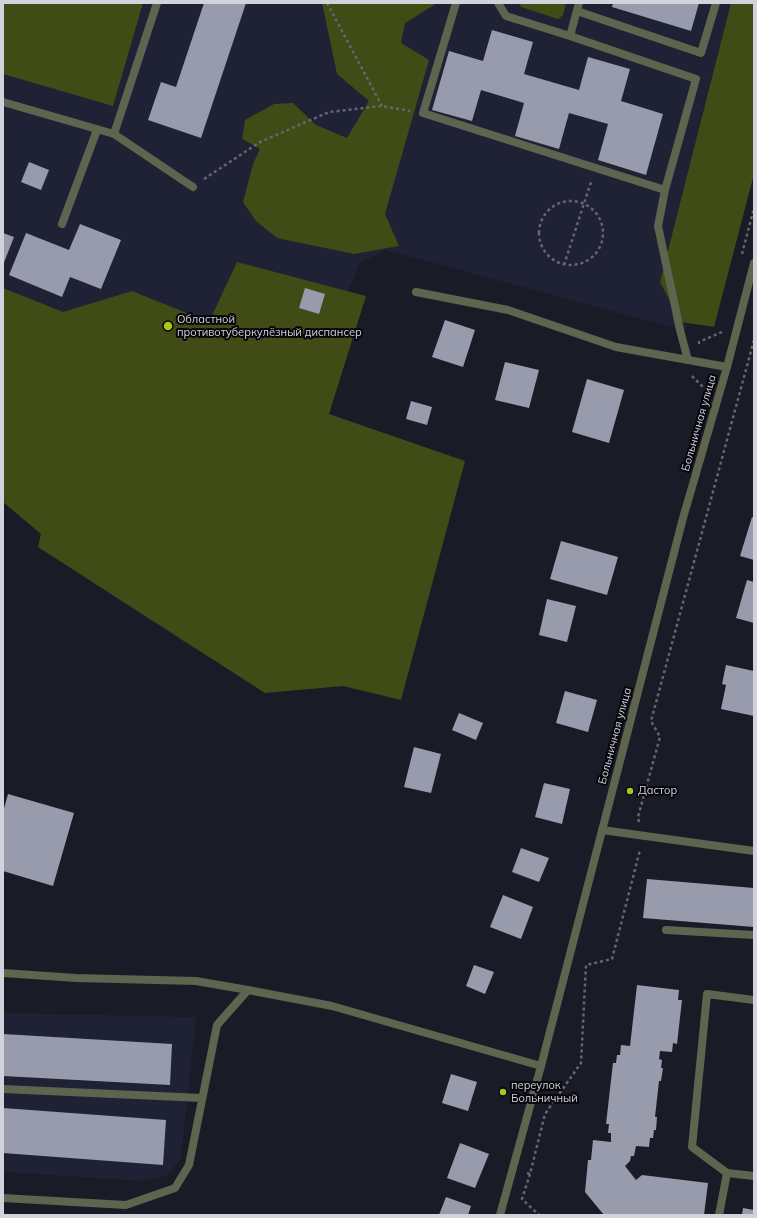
<!DOCTYPE html>
<html>
<head>
<meta charset="utf-8">
<style>
  body { margin:0 }
  #map { position:relative; width:757px; height:1218px; overflow:hidden; background:#191b27; font-family:Mulish,sans-serif }
  canvas { display:block }
  .frame { position:absolute; inset:0; border:4px solid #d1d3dc; pointer-events:none }
</style>
</head>
<body>
<div id="map">
<canvas width="757" height="1218"></canvas>
<div class="frame"></div>
</div>
<script>
const context = document.querySelector('canvas').getContext('2d');
context.lineJoin = 'round';
function paint(path, color) {
  context.fillStyle = color;
  context.fill(path, 'evenodd');
}
function stroke(path, color, width, dash) {
  context.strokeStyle = color;
  context.lineWidth = width;
  context.lineCap = dash ? 'butt' : 'round';
  context.setLineDash(dash || []);
  context.stroke(path);
}
function write(font, color, halo, rows, align = 'center') {
  context.font = font + ' Mulish,sans-serif';
  context.lineWidth = 4;
  context.setLineDash([]);
  context.textBaseline = 'middle';
  context.strokeStyle = halo;
  context.fillStyle = color;
  for (const [text, x, y, turn = 0] of rows) {
    context.save();
    context.translate(x, y);
    context.rotate((+turn || 0) * Math.PI / 180);
    context.textAlign = isNaN(turn) ? turn : align;
    if (halo) context.strokeText(text, 0, 0);
    context.fillText(text, 0, 0);
    context.restore();
  }
}
const built = new Path2D(`
  M3,3H754V66L686,331L386,250L360,263L196,650L38,547L41,534L3,502Z
  M3,1013L196,1017L181,1158L168,1175L144,1181L3,1172Z`);
const forest = new Path2D(`
  M3,3H143L113,106L3,74Z
  M322,3H435L434,5L405,23L401,43L429,60L385,214L399,246L354,254L277,238L256,221L243,202L253,164L260,149L242,139L245,120L274,104L293,103L316,125L347,138L369,101L337,74Z
  M519,3H566L563,15L558,19L521,7Z
  M731,3H754V174L714,327L681,322L660,282Z
  M237,262L366,296L329,414L465,461L401,700L343,686L265,693L38,547L41,534L3,502V288L63,312L132,291L209,322Z`);
const building = new Path2D(`
  M204,3H246L201,138L148,120L161,82L176,87Z
  M613,3H699L691,31L612,7Z
  M492,30L533,42L524,74L579,90L588,57L630,69L621,101L663,114L646,175L598,160L608,124L569,113L559,149L515,136L524,103L481,90L472,121L432,110L449,51L483,61Z
  M29,162L49,170L41,190L21,182Z
  M80,224L121,240L101,289L70,277L62,297L9,275L26,233L69,250Z
  M3,233L14,237L3,265Z
  M305,288L325,294L319,314L299,308Z
  M445,320L475,330L463,367L432,357Z
  M505,362L539,370L529,408L495,400Z
  M587,379L624,390L609,443L572,432Z
  M411,401L432,407L427,425L406,419Z
  M752,517L754,518V560L740,556Z
  M561,541L618,557L607,595L550,579Z
  M747,580L754,582V623L736,618Z
  M547,599L576,606L567,642L539,635Z
  M726,665L754,671V716L721,709L726,685L722,684Z
  M565,691L597,700L588,732L556,723Z
  M459,713L483,723L476,740L452,730Z
  M414,747L441,754L431,793L404,787Z
  M544,783L570,789L562,824L535,817Z
  M8,794L74,813L53,886L3,871V812Z
  M521,848L549,858L539,882L512,872Z
  M647,879L754,888V927L643,918Z
  M503,895L533,907L521,939L490,927Z
  M474,965L494,972L485,994L466,986Z
  M637,985L679,990L678,1000H682L677,1044L673,1043L672,1052L660,1051L659,1059L662,1060L661,1068H663L661,1081H659L655,1117H657L656,1130H654L653,1138H650L649,1147L636,1146L634,1156H631L630,1161L625,1166L636,1180L642,1175L708,1183L704,1215H604L585,1192L588,1160H591L593,1140L611,1142V1133H608L609,1124H606L613,1063H616L617,1055H620L621,1045L630,1046Z
  M3,1034L172,1044L170,1085L3,1076Z
  M451,1074L477,1082L468,1111L442,1103Z
  M3,1108L166,1120L163,1165L3,1153Z
  M460,1143L489,1154L475,1188L447,1178Z
  M446,1197L471,1206L468,1215H439Z
  M743,1208L754,1210V1215H742Z`);
const path = new Path2D(`
  M327,3L382,106
  M204,179L260,142L329,112L382,106L410,111
  M539 233a32 32 0 1 1 64 0a32 32 0 1 1-64 0Z
  M742,254L754,208
  M564,265L591,182
  M699,344V342L722,332
  M692,376L705,389
  M639,822L638,817L660,737L651,721L754,340
  M527,1173L530,1174L545,1114L581,1063L586,965L612,959L640,850
  M530,1174L522,1199L539,1215`);
const service = new Path2D(`
  M456,3L423,113L665,190
  M498,3L506,16L570,36L696,79L665,190L658,226L680,330L688,360
  M577,11L701,53L716,3
  M570,36L579,3
  M3,102L114,134L157,3
  M114,134L193,187
  M62,224L97,130
  M416,292L508,310L616,347L727,367
  M602,830L754,851
  M666,930L754,935
  M3,973L76,978L196,981L248,990
  M3,1089L202,1098
  M727,1173L692,1147L707,994L754,1000
  M3,1198L126,1205L175,1188L189,1165L217,1025L248,990L332,1006L541,1066
  M719,1215L727,1173L754,1176`);
const tertiary = new Path2D(`
  M500,1215L541,1066L683,518L727,367L754,263`);
const markers = [
  [168,326,5,"#a9c71b"],
  [630,791,4,"#a9c71b"],
  [503,1092,4,"#a9c71b"]
];
const poiNames = [
  ["Областной",177,320],
  ["противотуберкулёзный диспансер",177,333],
  ["Дастор",638,791],
  ["переулок",511,1086],
  ["Больничный",511,1099]
];
const streetNames = [
  ["Больничная улица",699,423,-74],
  ["Больничная улица",615,736,-75]
];
paint(built, '#1f2234');
paint(forest, '#404b15');
paint(building, '#989bac');
stroke(path, '#646670', 2.5, [3, 3]);
stroke(service, '#5e644e', 8);
stroke(tertiary, '#5e644e', 8);
for (const [x, y, r, color] of markers) {
  const dot = new Path2D();
  dot.arc(x, y, r, 0, 2 * Math.PI);
  context.fillStyle = color;
  context.fill(dot);
  stroke(dot, '#06060b', 1.5);
}
write('11px', '#d1d3dc', '#06060b', poiNames, 'left');
write('11px', '#d1d3dc', '#06060b', streetNames);
</script>
</body>
</html>
